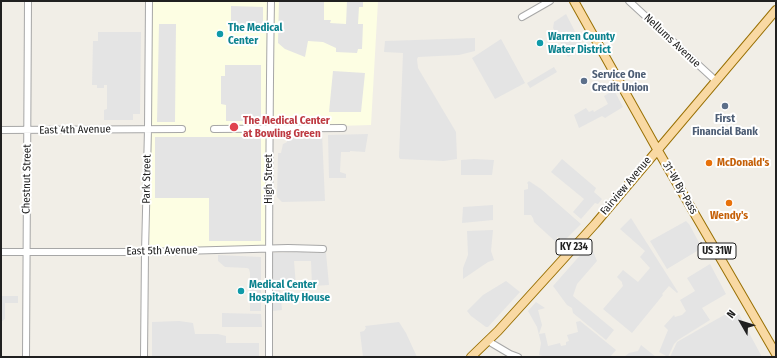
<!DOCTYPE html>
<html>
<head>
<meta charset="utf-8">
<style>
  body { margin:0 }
  #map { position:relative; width:777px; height:358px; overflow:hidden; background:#f1eee7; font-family:"Fira Sans Condensed",sans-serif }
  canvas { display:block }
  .frame { position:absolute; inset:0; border:2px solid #202020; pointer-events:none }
  .north { position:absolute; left:721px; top:302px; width:40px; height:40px; -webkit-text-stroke:3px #fff; paint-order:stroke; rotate:309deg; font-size:11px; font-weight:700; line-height:16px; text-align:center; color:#202020 }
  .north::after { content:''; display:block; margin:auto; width:14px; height:18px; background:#202020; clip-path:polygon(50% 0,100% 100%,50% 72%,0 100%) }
</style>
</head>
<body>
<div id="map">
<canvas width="777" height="358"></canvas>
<div class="frame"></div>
<div class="north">N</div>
</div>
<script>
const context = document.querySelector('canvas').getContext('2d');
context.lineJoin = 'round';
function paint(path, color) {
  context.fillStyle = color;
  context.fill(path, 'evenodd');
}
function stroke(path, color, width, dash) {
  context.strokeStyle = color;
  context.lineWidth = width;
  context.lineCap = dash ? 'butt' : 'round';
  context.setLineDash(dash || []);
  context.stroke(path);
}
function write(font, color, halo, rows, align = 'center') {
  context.font = font + ' "Fira Sans Condensed",sans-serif';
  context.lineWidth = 4;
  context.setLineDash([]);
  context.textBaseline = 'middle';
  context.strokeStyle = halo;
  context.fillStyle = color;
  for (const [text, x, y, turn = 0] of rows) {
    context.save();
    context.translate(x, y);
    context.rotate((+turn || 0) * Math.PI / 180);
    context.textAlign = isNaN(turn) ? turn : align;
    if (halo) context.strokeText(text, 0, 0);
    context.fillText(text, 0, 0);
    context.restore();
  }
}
const education = new Path2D(`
  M150,1H378L371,125L269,128V249L145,252Z`);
const parking = new Path2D(`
  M279,1H324V20H331L330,23L346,24L347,1H363V7H359L358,24H363L362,49H358L357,53L336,52V48L323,42L308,41L305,57L285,49L278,43Z
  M231,6L263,7V26H231Z
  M566,14L584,49L568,57L553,28L554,22Z
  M159,24H176L175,122H157Z
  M98,32H141L140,114H133V120H104V110L107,109V85H104V88H97V85H92L93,41H98Z
  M475,38V51L459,55L418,57L417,59L418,68L456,132L457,159L444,161L400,159L399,157L403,53L384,52L385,41Z
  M501,39L525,83L495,99L472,58Z
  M225,65H261V121H226V105L221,104V76H225Z
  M554,67L557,72L530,88L527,83Z
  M333,71L365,73L361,112H329Z
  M614,90L623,107L605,118L602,116L579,128L574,115L586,108L589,112L593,110L594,112L608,104L604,96Z
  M322,133L325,201L282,202L277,197L278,153H281L283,144L287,142L288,134Z
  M368,134L365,152L350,151V152H341L340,172L346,174V178H329L328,135Z
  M155,137H261V241H209V198H155Z
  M474,159L494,160L492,175H461V160Z
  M562,159L596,188L594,192L602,199L598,204L595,203L581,219L573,212L584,199L551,172Z
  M529,181L541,189L581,224L564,241L559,237H557V243L534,222L533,218L531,215H524V190L528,189V184L527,183Z
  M493,205V220L462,223L463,207Z
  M631,218L678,292L677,293L669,286L662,294L663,295L632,333L603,309L623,286L622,283V282L617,277L623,270L638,282L650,268L640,257L645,251L620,229Z
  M686,221L689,224L702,248L667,269L650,241Z
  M493,230L491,251L494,260L488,262L463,279V268L468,255L467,231Z
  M590,244L597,261L577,284L573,296L614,330L606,340L573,313L572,308L567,305L553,286Z
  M302,252L326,253L329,285L312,286L311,261H294L296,286H280L282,310L272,311V253Z
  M218,255L261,257V311H250V273L249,269L247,268L225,267L218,261Z
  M710,264L726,294L702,308L710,320L678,340L674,344L668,357L659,352L668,330L664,326L674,315L675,317L682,315L686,311L680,300L695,291L687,278Z
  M506,281L520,292L488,327H486L471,316L467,311L483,295Z
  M1,296H18V303H5V319L1,322Z
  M536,302L545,308L538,310L542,325L539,334L545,333L548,346L560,343L561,346L566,345V342L569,341L567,335L578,332L576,322L580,321L616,350L610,357H546L539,355L541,343L537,327L528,311Z
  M222,313L261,314L262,327H222Z
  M726,314L729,318L739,314L762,357H670L677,342L710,323Z
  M179,321L193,323L195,334H218L226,336V343H259V357H152V322Z
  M399,322L406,333L417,357H363L360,332L364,331L366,328L365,326Z
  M641,345L656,357L635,356L624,357L629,353L638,351Z`);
const minor = new Path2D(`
  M629,1L716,81
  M522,17L550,1
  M214,129L343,128
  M1,130L182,129
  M1,252H145L288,248L323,249
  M488,341L510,354L518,357
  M26,357L28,1
  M144,357L145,252L148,129L149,1
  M269,357C269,238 269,120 271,1`);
const major = new Path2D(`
  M574,1L657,149L776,354
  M471,357L498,331L595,224L776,10`);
const markers = [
  [220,34,4,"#0f9aa8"],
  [540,43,4,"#0f9aa8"],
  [584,81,4,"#5c6f8a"],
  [725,106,4,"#5c6f8a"],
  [234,127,5,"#e0444e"],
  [709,163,4,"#e8710a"],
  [729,203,4,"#e8710a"],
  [241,291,4,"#0f9aa8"]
];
const shields = [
  [574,247,36],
  [717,251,38]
];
const shieldNames = [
  ["KY 234",574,247],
  ["US 31W",717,251]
];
const cultureNames = [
  ["The Medical",228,28],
  ["Center",228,41],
  ["Warren County",548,37],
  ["Water District",548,50],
  ["Medical Center",249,285],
  ["Hospitality House",249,298]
];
const streetNames = [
  ["Nellums Avenue",672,41,43],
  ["East 4th Avenue",75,130,-1],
  ["Chestnut Street",27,179,-89],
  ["Park Street",147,179,-89],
  ["High Street",269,179,-90],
  ["Fairview Avenue",626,186,-50],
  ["31-W By-Pass",680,188,60],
  ["East 5th Avenue",162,251,-1]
];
const serviceNames = [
  ["Service One",592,75],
  ["Credit Union",592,88],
  ["First",725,119,"center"],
  ["Financial Bank",725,132,"center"]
];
const healthNames = [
  ["The Medical Center",243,121],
  ["at Bowling Green",243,134]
];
const foodNames = [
  ["McDonald's",717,163],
  ["Wendy's",729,216,"center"]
];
paint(education, '#fdfee3');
paint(parking, '#e4e4e4');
stroke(minor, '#a7a7a7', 8);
stroke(major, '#997004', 10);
stroke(minor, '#fff', 6);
stroke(major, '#f9d9a3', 8);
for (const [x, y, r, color] of markers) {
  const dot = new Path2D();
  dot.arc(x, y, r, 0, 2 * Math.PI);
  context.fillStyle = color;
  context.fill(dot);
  stroke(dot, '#fff', 1.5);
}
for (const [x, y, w] of shields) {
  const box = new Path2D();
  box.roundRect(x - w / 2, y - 8, w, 16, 3);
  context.fillStyle = '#fff';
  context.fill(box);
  stroke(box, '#202020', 1);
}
write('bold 10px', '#202020', null, shieldNames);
write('bold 11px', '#0d838f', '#fff', cultureNames, 'left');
write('11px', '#202020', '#fff', streetNames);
write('bold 11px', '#4e5e75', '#fff', serviceNames, 'left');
write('bold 11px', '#be3a42', '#fff', healthNames, 'left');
write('bold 11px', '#c56008', '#fff', foodNames, 'left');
</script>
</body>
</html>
